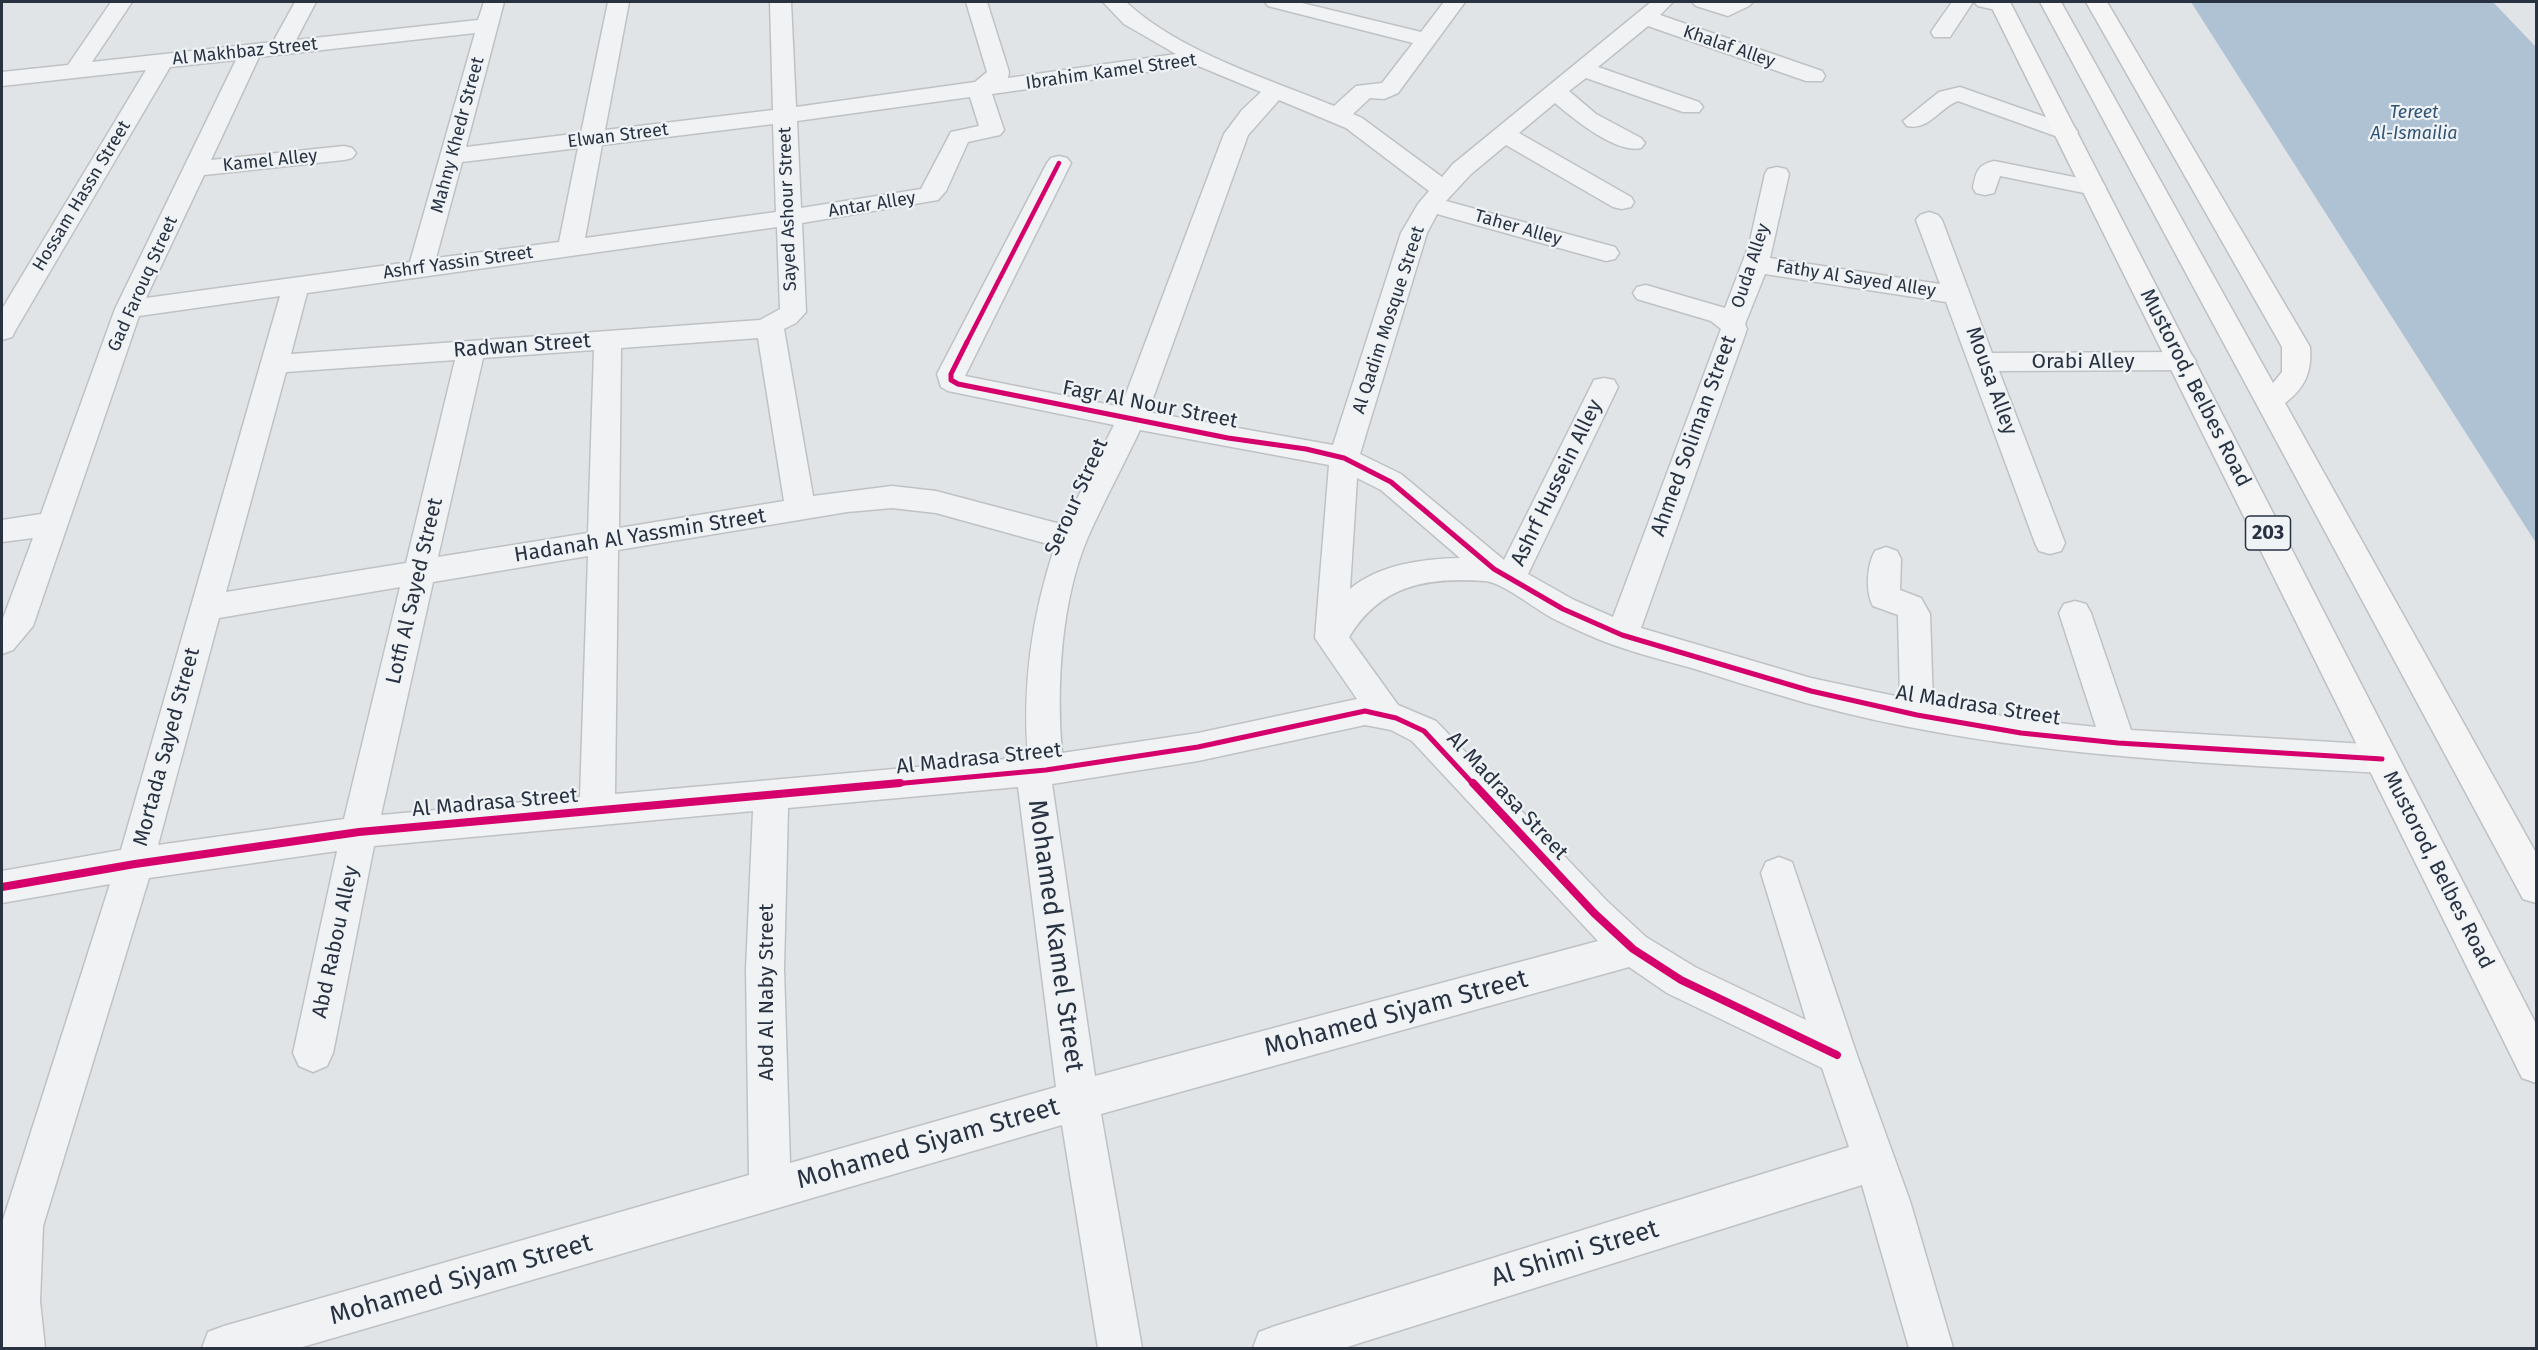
<!DOCTYPE html>
<html>
<head>
<meta charset="utf-8">
<style>
  body { margin:0 }
  #map { position:relative; width:2538px; height:1350px; overflow:hidden; background:#e1e4e7; font-family:"Fira Sans",sans-serif }
  canvas { display:block }
  .frame { position:absolute; inset:0; border:3px solid #283241; pointer-events:none }
</style>
</head>
<body>
<div id="map">
<canvas width="2538" height="1350"></canvas>
<div class="frame"></div>
</div>
<script>
const context = document.querySelector('canvas').getContext('2d');
context.lineJoin = 'round';
function paint(path, color) {
  context.fillStyle = color;
  context.fill(path, 'evenodd');
}
function stroke(path, color, width, dash) {
  context.strokeStyle = color;
  context.lineWidth = width;
  context.lineCap = dash ? 'butt' : 'round';
  context.setLineDash(dash || []);
  context.stroke(path);
}
function write(font, color, halo, rows, align = 'center') {
  context.font = font + ' "Fira Sans",sans-serif';
  context.lineWidth = 4.5;
  context.setLineDash([]);
  context.textBaseline = 'middle';
  context.strokeStyle = halo;
  context.fillStyle = color;
  for (const [text, x, y, turn = 0] of rows) {
    context.save();
    context.translate(x, y);
    context.rotate((+turn || 0) * Math.PI / 180);
    context.textAlign = isNaN(turn) ? turn : align;
    if (halo) context.strokeText(text, 0, 0);
    context.fillText(text, 0, 0);
    context.restore();
  }
}
const water = new Path2D(`
  M2191,2H2493L2536,47V543Z`);
const minor = new Path2D(`
  M111,2H132L92,62L273,42L295,2H316L296,40L478,20L484,2H504L466,147L581,133L608,2H629L605,130L773,110L770,2H791L796,107L975,82L987,72L966,2H987L1009,72L1008,78L1176,54L1124,24L1103,2H1126C1180,52 1266,78 1334,106L1356,86L1382,83L1413,43L1268,6L1265,2H1298L1421,32L1444,2H1465L1398,93L1384,99L1370,98L1353,114L1362,118L1442,177L1453,164L1651,2H1673L1660,15L1822,71L1825,76L1822,81H1806L1648,26L1598,67L1699,102L1703,107L1699,112H1683L1586,78L1569,91L1596,114L1641,138L1645,143L1641,148C1616,154 1574,119 1555,103L1519,133L1631,197L1634,202L1631,207L1622,209L1613,207L1506,145L1471,174L1446,201L1615,247L1619,253L1615,259L1606,261L1437,214L1427,233L1360,454L1401,474L1504,560L1594,380L1604,378L1614,380L1618,387L1528,574L1574,600L1613,617L1721,329L1711,321L1637,299L1633,293L1637,287L1646,285L1725,308L1749,245L1765,174L1768,169L1777,167L1786,169L1789,174L1770,258L1940,284L1916,220L1920,215L1929,212L1938,215L1942,220L1992,353L2182,352L2192,355L2196,361L2192,367L2182,370L1999,371L2065,543L2061,551L2050,554L2039,551L2035,543L1946,302L1765,274L1745,324L1747,329L1641,628L1811,678L1900,697L1898,615L1873,606C1865,591 1867,565 1875,551L1886,547L1897,551L1901,559L1900,590L1921,598L1930,614L1933,704L2021,719L2096,727L2059,613L2064,604L2075,601L2086,604L2091,613L2131,730L2382,745L2394,749L2399,759L2394,769L2382,773C2190,762 1997,755 1810,704C1771,693 1733,681 1695,669C1667,661 1638,654 1611,644C1591,637 1571,627 1552,618C1535,609 1502,582 1485,581C1426,577 1381,585 1349,637L1398,705L1436,721L1607,901L1646,937L1695,967L1806,1020L1761,873L1766,862L1779,857L1792,862L1857,1055L1910,1201L1953,1348H1909L1862,1185L1344,1348H1253L1259,1332L1275,1326L1849,1147L1822,1068L1667,993L1629,967L1101,1114L1142,1348H1098L1062,1125L299,1348H202L208,1332L224,1326L749,1175L746,969L753,811L374,846L333,1053L327,1066L313,1072L299,1066L293,1053L337,851L149,878L43,1226L40,1301L45,1348H2V1223L110,884L2,903V871L121,850L280,296L139,316L33,626L13,650L2,654V621L33,538L2,542V520L41,514L115,309L236,60L170,67L15,331L12,337L2,340V309L146,70L2,86V72L68,65ZM475,33L410,262L146,298L204,175L344,160L352,158L356,153L352,148L344,146L211,160L259,57ZM1196,65L1261,92L1242,110L1224,134L1121,407L965,376L1071,163L1067,158L1059,156L1051,158L1047,163L937,374L941,387L948,391L1114,425L1064,525L936,491L892,486L813,496L784,329L796,323L806,312L802,223L938,200L946,191L968,142L1000,135L1004,130L992,94ZM970,97L979,126L951,132L921,189L801,208L797,121ZM1279,100L1346,128L1429,191L1418,204L1401,233L1333,445L1148,412L1248,135ZM773,124L776,212L585,238L602,145ZM578,148L559,242L436,258L462,162ZM777,227L780,309L760,320L291,354L307,293ZM758,338L784,501L619,528L621,348ZM594,350L588,533L438,557L483,358ZM455,360L406,563L226,592L286,372ZM1140,430L1329,465L1315,638L1357,699L1198,733L1062,753C1056,686 1061,600 1088,537C1104,501 1123,466 1140,430ZM1357,478L1381,490L1460,558C1423,559 1380,564 1350,589ZM892,508L936,513L1055,546C1032,615 1022,685 1028,757L615,794L618,550L847,512ZM588,556L580,797L381,815L433,582ZM400,587L344,819L158,845L219,618ZM1365,725L1391,730L1412,741L1598,941L1095,1076L1052,784L1198,761ZM1018,787L1056,1087L790,1163L784,969L788,808Z
  M1692,2H1753L1749,6L1728,16L1696,6Z
  M1952,2H1973L1950,37H1934L1931,32Z
  M1974,2H2008L2011,5L2008,10L2000,11L1978,6Z
  M1960,87L2074,127L2078,132L2074,137H2058L1958,101C1939,108 1929,131 1907,126L1903,121L1939,92Z
  M1994,161L2094,181L2103,183L2106,188L2103,193L2094,195L2000,176L1994,193L1985,195L1976,193L1973,188C1976,172 1977,165 1994,161Z`);
const primary = new Path2D(`
  M1989,2H2010L2536,1024V1083L2522,1078Z
  M2040,2H2061L2273,383L2282,372V347L2086,2H2107L2310,347C2312,372 2305,388 2285,403L2536,853V903L2523,899Z`);
const cyclewayFar2 = new Path2D(`
  M966,344L1059,163`);
const cyclewayFar1 = new Path2D(`
  M967,342L951,374V380L958,384L1228,438L1306,449L1344,458L1391,482L1494,569L1563,609L1622,635L1811,691L1917,715L2021,733L2118,743L2382,759
  M883,785L1046,770L1198,747L1365,711L1396,718L1424,731L1474,785`);
const cycleway = new Path2D(`
  M1473,783L1594,913L1633,949L1681,980L1837,1055
  M2,887L135,864L359,832L900,783`);
const farStreetnames = [
  ["Khalaf Alley",1729,47,19],
  ["Al Makhbaz Street",245,52,-6],
  ["Ibrahim Kamel Street",1111,72,-8],
  ["Mahny Khedr Street",458,135,-75],
  ["Elwan Street",618,136,-7],
  ["Kamel Alley",270,161,-6],
  ["Hossam Hassn Street",82,196,-59],
  ["Antar Alley",872,205,-9],
  ["Sayed Ashour Street",788,209,-92],
  ["Taher Alley",1518,228,16],
  ["Ashrf Yassin Street",458,263,-8],
  ["Ouda Alley",1751,266,-72],
  ["Fathy Al Sayed Alley",1856,279,9],
  ["Gad Farouq Street",143,284,-66],
  ["Al Qadim Mosque Street",1389,320,-72]
];
const farWaternames = [
  ["Tereet",2414,113],
  ["Al-Ismailia",2414,134]
];
const shields = [
  [2268,533,45]
];
const shieldNames = [
  ["203",2268,533]
];
const streetNames = [
  ["Radwan Street",522,346,-4],
  ["Orabi Alley",2083,362],
  ["Mousa Alley",1991,381,70],
  ["Mustorod, Belbes Road",2195,388,63],
  ["Fagr Al Nour Street",1150,405,11],
  ["Ahmed Soliman Street",1694,436,-70],
  ["Ashrf Hussein Alley",1557,483,-64],
  ["Serour Street",1077,497,-66],
  ["Hadanah Al Yassmin Street",640,536,-9],
  ["Lotfi Al Sayed Street",415,591,-77],
  ["Al Madrasa Street",1978,706,9],
  ["Mortada Sayed Street",167,747,-75],
  ["Al Madrasa Street",979,759,-6],
  ["Al Madrasa Street",1507,796,47],
  ["Al Madrasa Street",495,803,-5],
  ["Mustorod, Belbes Road",2438,870,63],
  ["Abd Rabou Alley",336,942,-78],
  ["Abd Al Naby Street",767,992,-90]
];
const nearStreetnames = [
  ["Mohamed Kamel Street",1055,936,82],
  ["Mohamed Siyam Street",1396,1014,-15],
  ["Mohamed Siyam Street",928,1144,-16],
  ["Al Shimi Street",1575,1254,-17],
  ["Mohamed Siyam Street",461,1280,-16]
];
paint(water, '#afc2d3');
stroke(minor, '#bfc2c5', 3);
stroke(primary, '#bdc1c5', 3);
paint(minor, '#f1f2f3');
paint(primary, '#f5f5f6');
stroke(cyclewayFar2, '#d6006c', 4.5);
stroke(cyclewayFar1, '#d6006c', 5);
stroke(cycleway, '#d6006c', 8);
write('18px', '#283241', '#eff3f6', farStreetnames);
write('italic 18px', '#315476', '#eff3f6', farWaternames);
for (const [x, y, w] of shields) {
  const box = new Path2D();
  box.roundRect(x - w / 2, y - 17, w, 34, 4.5);
  context.fillStyle = '#eff3f6';
  context.fill(box);
  stroke(box, '#283241', 1.5);
}
write('bold 20px', '#283241', null, shieldNames);
write('21px', '#283241', '#eff3f6', streetNames);
write('26px', '#283241', '#eff3f6', nearStreetnames);
</script>
</body>
</html>
